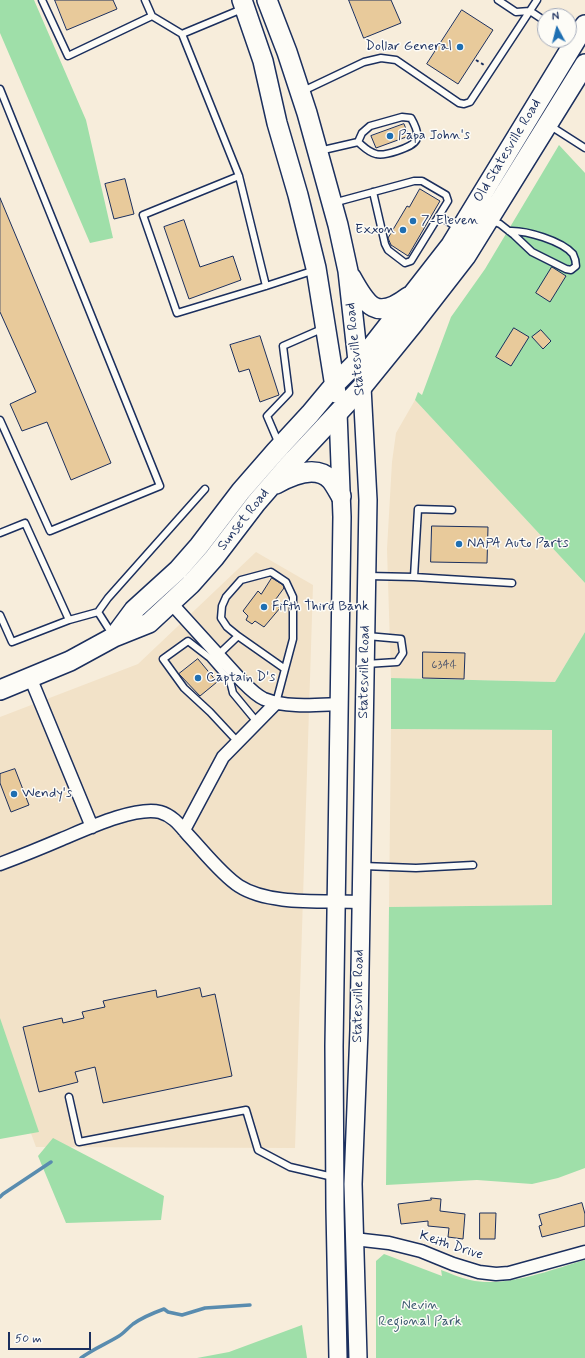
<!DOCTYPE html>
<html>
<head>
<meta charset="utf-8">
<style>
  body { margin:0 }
  #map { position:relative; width:585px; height:1358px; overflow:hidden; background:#f7eddb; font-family:Mynerve,sans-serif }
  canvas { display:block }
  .north { position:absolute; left:537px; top:8px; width:40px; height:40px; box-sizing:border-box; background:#fdfcf7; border:1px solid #a3aaba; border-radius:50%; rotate:353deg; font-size:11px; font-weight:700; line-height:16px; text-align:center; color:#1b2f5e }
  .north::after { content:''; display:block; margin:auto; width:14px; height:18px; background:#1f6fb2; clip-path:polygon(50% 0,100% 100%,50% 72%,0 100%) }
  .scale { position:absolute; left:8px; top:1332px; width:83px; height:18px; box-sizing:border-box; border:2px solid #1b2f5e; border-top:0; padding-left:5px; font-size:12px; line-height:14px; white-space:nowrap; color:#1b2f5e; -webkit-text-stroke:3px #fdfcf7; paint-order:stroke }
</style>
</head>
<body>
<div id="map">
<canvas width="585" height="1358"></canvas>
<div class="north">N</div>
<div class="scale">50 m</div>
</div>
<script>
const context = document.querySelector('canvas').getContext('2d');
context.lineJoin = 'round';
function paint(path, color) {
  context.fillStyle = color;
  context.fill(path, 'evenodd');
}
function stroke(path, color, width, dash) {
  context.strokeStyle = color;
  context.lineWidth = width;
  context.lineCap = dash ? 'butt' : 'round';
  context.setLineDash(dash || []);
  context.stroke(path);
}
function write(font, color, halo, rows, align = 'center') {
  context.font = font + ' Mynerve,sans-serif';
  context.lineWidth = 3;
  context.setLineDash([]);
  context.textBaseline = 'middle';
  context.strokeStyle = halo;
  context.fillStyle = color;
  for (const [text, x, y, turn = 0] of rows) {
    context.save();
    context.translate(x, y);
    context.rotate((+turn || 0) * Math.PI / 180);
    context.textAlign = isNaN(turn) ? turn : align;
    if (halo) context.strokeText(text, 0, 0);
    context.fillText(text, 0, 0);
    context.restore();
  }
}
const built = new Path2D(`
  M415,400L585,583V632L555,682L391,678L387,549L392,462L396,433Z
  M256,552L313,585L295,1148L36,1147L0,1049V717L138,664Z
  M391,729L552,730V905L389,907Z`);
const green = new Path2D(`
  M0,0H34L86,120L113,238L90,243L0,33Z
  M559,145L585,173V583L415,400L418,392L422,395L451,317L485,269Z
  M585,632V1168L558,1178L532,1184L477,1180L386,1185L389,907L552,905V730L391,729V678L555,682Z
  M0,1018L39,1132L0,1139Z
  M53,1138L164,1196L161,1220L66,1223L38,1156Z
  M384,1254L442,1276L441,1270C450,1273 460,1278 470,1280C506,1288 550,1270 585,1260V1358H376V1261Z
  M302,1325L307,1358H197L229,1352Z`);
const stream = new Path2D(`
  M0,1197L3,1194L51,1162
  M81,1358C93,1349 106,1344 119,1336C124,1333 128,1328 133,1324C143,1317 153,1313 164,1309L168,1312L182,1315L205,1308L250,1305`);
const building = new Path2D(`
  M55,0H113L117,9L67,30Z
  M349,0H391L401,23L364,38Z
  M462,10L493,30L458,84L427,64Z
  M404,124L409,136L376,148L371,136Z
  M125,179L134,214L114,219L105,184Z
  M420,189L440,201L408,256L391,245L388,238L407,206L409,207Z
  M0,198L111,463L71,480L47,422L22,431L10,404L36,392L0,312Z
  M184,220L200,267L233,256L241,280L189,299L164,227Z
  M552,267L566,276L550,302L536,293Z
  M514,328L529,337L511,366L496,357Z
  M541,330L551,341L543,349L532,337Z
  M260,336L279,395L260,402L249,369L239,372L230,345Z
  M432,526L488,527L487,563L431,562Z
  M272,578L283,585L284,588L273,603L280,608L264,627L255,621L252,624L246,620L248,616L243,611L258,591L261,594Z
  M423,652L465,653L464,679L423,678Z
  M198,659L217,682L200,696L179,674Z
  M15,769L29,805L11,812L0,783V774Z
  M200,988L202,997L215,994L232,1076L103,1103L95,1067L75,1072L78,1082L39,1092L23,1027L62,1018L63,1023L84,1018L82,1012L105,1007L103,1001L156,990L157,997Z
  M431,1198L441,1199L440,1211L465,1214L463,1239L448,1237L449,1228L428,1226V1221L401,1224L398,1204L431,1200Z
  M582,1203L585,1214V1226L542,1237L539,1226L542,1225L539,1215Z
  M480,1213H496L495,1239H480Z`);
const path = new Path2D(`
  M476,60L484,65`);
const lane = new Path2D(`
  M42,0L68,56L152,16
  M145,0L152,16L182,34L239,176L266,286
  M498,0L516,12L530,11L545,21
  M182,34L242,9
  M0,89L160,486L50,531L0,420
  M303,91L364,62L381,58L396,60L459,103L464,104L470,102L537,0
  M402,117L411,118C423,139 418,144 397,151C391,153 382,156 376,154C368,152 364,147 358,142L362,133L370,126Z
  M549,125L585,148
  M319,151L358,142
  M239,176L143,215L177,313L266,286L315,270
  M333,203L414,181H422L446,195L448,201L411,261L405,263L388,250L385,244L373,192
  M439,216L458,228
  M490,220L500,224L514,235L532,252L566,269L571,270L576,266C576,262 575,258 573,254C562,241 526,230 509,231
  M279,444L267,416L289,393L283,346L324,328
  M0,533L25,523L69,620L12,642L0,615
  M368,576L414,577L418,509L452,510
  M414,577L512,583
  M98,612L108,598L205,489
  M69,620L98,612L112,634
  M238,636L285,669L276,703
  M218,655L238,636L227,627L221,618L222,606L226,597L241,580L271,572L286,582L293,597V639L285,669
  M366,664L397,662L403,653L401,639L367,636
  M237,741L210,712L184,688L163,659L188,641L210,658L230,681L233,693L257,722
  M363,866L416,868L473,865
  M69,1097L79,1142L246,1110L258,1150L290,1167L333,1177`);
const street = new Path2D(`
  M171,603L240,679C247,686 255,695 264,699C287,708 315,705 339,704
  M30,677L92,827
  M184,830L223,757L276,703
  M0,864C21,856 41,848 62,839C86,829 135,806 160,812C174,816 181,827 190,837C204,852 222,875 239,886C270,906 325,900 361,902
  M354,1239L389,1243L421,1251L453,1264L479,1272L496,1274L509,1273L585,1252`);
const secondary = new Path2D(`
  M338,412L342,517L334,1046L335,1208L338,1358
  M358,1358L353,1184L359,1030L368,500L362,387`);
const primary = new Path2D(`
  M242,0L263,61L277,123L298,195L316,268L336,393
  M267,0L287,52L307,113L338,225L348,271L359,370
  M351,277C367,306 376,321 408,297
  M276,484C292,475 316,464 331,480C335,485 338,491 341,496
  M114,637L134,610L178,570L199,546L241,491L275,452L310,414L335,384L369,350L451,245L585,25
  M0,690L70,661L114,637L149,623L191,584L214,558L256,503L289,465L362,387L414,323L466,256L585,64`);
const markers = [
  [460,47,4,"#1f6fb2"],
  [390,136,4,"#1f6fb2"],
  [413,221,4,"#1f6fb2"],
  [403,230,4,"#1f6fb2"],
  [459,544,4,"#1f6fb2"],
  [264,607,4,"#1f6fb2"],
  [198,678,4,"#1f6fb2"],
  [14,794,4,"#1f6fb2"]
];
const numberNames = [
  ["6344",444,665]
];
const poiNames = [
  ["Dollar General",452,47,"right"],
  ["Papa John's",398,136],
  ["7-Eleven",421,221],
  ["Exxon",395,230,"right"],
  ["NAPA Auto Parts",467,544],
  ["Fifth Third Bank",272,607],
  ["Captain D's",206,678],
  ["Wendy's",22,794]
];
const streetNames = [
  ["Old Statesville Road",508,151,-59],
  ["Statesville Road",356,349,-96],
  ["Sunset Road",244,520,-52],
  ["Statesville Road",365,672,-89],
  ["Statesville Road",359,996,-89],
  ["Keith Drive",451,1246,18]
];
const parkNames = [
  ["Nevin",420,1306],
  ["Regional Park",420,1322]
];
paint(built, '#f2e2c8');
paint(green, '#9fdfa9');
stroke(stream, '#598caf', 3.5);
paint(building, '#e8ca9b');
stroke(building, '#1b2f5e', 1);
stroke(lane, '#1b2f5e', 9);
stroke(street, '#1b2f5e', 15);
stroke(secondary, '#1b2f5e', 20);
stroke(primary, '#1b2f5e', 22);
stroke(path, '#1b2f5e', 2, [3, 3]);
stroke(lane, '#fdfcf7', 6);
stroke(street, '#fdfcf7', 12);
stroke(secondary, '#fdfcf7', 17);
stroke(primary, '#fdfcf7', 19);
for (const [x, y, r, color] of markers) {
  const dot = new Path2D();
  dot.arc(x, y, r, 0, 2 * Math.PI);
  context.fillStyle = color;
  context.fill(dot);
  stroke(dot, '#fdfcf7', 1.5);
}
write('12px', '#4e566d', null, numberNames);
write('14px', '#1b2f5e', '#fdfcf7', poiNames, 'left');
write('14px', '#1b2f5e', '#fdfcf7', streetNames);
write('14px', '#3c5b71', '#fdfcf7', parkNames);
</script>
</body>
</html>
